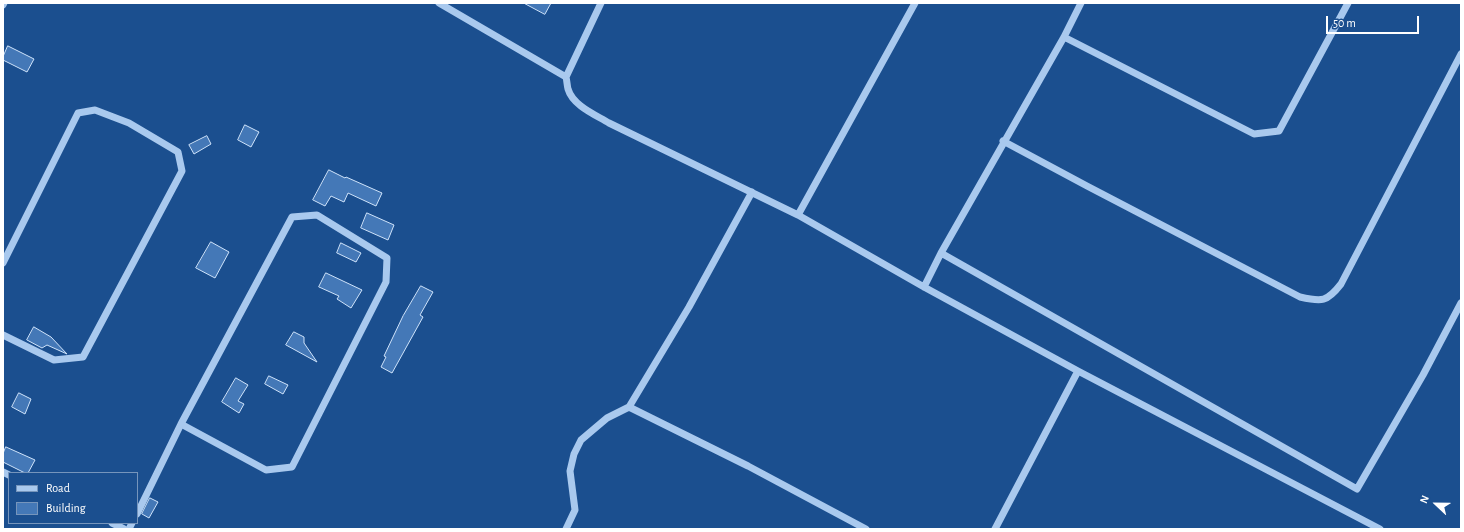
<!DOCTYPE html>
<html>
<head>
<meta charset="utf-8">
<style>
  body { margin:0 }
  #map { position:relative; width:1464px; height:532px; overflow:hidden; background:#1b4f8f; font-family:"Alegreya Sans",sans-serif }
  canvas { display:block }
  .frame { position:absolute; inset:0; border:4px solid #fff; pointer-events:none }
  .legend { position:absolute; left:8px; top:472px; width:130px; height:52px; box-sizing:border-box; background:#1b4f8f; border:1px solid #7695bc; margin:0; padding:5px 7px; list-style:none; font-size:12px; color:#fff }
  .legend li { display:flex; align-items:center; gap:8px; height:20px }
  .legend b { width:20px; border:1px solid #7695bc }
  .north { position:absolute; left:1416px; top:484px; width:40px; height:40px; -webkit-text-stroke:3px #1b4f8f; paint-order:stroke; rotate:292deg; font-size:11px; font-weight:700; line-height:16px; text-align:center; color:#fff }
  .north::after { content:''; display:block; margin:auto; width:14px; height:18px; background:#fff; clip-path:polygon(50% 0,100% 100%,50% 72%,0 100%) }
  .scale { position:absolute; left:1326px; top:16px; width:93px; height:18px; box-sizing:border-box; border:2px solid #fff; border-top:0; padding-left:5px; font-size:12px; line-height:14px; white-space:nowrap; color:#fff; -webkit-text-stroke:3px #1b4f8f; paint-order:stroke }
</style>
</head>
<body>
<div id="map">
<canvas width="1464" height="532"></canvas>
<div class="frame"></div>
<ul class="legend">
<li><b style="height:5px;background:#a9c9ee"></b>Road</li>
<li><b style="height:11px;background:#4478b7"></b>Building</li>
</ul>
<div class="north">N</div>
<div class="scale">50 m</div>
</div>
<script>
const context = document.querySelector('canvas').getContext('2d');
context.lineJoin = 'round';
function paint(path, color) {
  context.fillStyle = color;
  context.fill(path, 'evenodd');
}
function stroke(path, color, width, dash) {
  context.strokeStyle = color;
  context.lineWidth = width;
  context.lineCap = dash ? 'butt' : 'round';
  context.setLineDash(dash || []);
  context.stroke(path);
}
const building = new Path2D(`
  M524,3H551L545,14Z
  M8,46L34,59L27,72L3,60V57Z
  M245,125L259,132L251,147L238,140Z
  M207,136L211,144L194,154L189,145Z
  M329,170L345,178L346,177L382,193L376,206L348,193L344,202L331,196L325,206L313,200Z
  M367,213L394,225L388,240L361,228Z
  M211,242L229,252L215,278L196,268Z
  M341,243L361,253L356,262L337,253Z
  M326,273L362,290L351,308L337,299L339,296L319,287Z
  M421,286L433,292L420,315L423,317L392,373L381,367L386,357L384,356L403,316Z
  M34,327L51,337L67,354L47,345L42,348L27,340Z
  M294,332L304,337V343L317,362L286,345Z
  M269,376L288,385L283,394L265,384Z
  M236,378L248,385L238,401L244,404L239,413L222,402Z
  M19,393L31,399L25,414L12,407Z
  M6,447L35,460L28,473H25L3,462V454Z
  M150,498L158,502L149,518L142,514Z`);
const minor = new Path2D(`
  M439,3L566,77
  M601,3L566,77C567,81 567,85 568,89C573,106 596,115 609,123L798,215L924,287L1078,371L1380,529
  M3,5L4,3
  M1064,37L1254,134L1279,131L1348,3
  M1003,141L1087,186L1300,297C1322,302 1327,302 1341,284L1461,54
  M798,215L915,3
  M941,253L1357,489L1423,375L1461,303
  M3,263L78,113L95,110L129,123L178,152L182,171L83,357L54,360L3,335
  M924,287L941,253L1064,37L1081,3
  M629,407L748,466L866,529
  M3,472L9,475
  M137,514L181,424L292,217L317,215L387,258L386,282L292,467L266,470L181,424
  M112,523L124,529
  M129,529L132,523
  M566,529L575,510L570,471L574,454L581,440L607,418L629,407L689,307L752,192
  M995,529L1078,371`);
paint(building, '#4478b7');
stroke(building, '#cfe3fa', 1);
stroke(minor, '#a9c9ee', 7);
</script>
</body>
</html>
